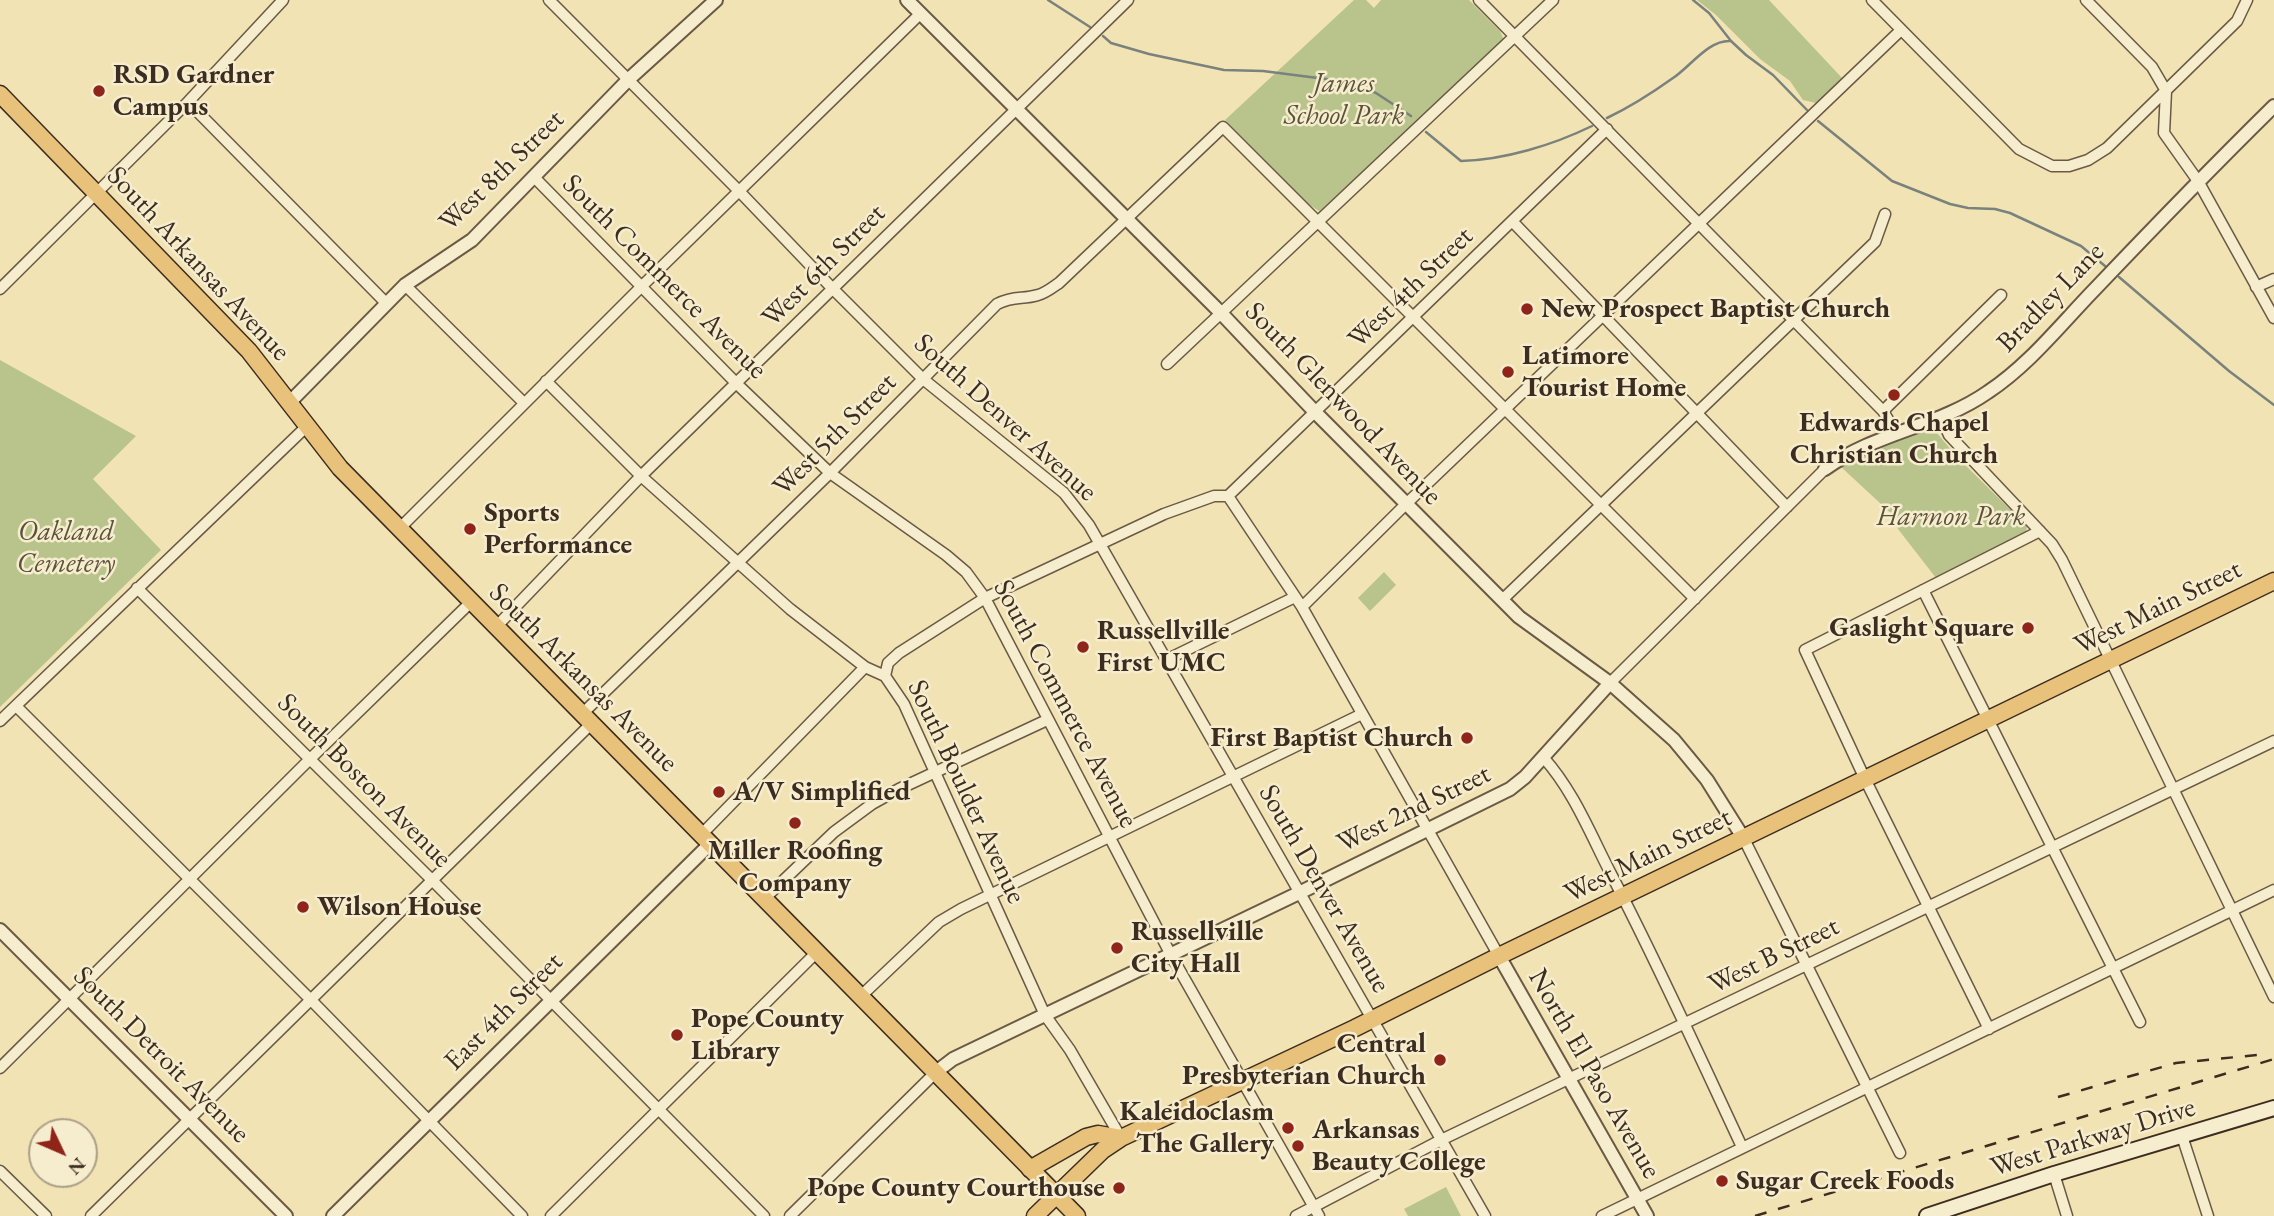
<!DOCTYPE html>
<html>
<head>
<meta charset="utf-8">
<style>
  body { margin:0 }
  #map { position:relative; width:2274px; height:1216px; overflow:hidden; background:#f1e3b4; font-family:"EB Garamond",serif }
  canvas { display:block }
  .north { position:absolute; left:28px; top:1118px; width:70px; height:70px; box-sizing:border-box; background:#f6edce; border:2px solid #aca088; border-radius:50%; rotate:134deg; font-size:19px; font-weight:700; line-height:28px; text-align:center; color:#3d2c20 }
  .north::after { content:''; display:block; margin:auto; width:24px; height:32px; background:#8f2418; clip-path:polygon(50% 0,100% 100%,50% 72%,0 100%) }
</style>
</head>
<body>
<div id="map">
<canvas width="2274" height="1216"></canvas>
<div class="north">N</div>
</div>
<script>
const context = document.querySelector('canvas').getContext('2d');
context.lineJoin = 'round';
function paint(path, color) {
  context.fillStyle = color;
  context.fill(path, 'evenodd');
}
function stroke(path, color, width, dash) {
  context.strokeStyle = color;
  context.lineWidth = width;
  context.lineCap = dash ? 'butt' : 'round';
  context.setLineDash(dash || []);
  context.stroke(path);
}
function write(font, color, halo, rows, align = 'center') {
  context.font = font + ' "EB Garamond",serif';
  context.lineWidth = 5;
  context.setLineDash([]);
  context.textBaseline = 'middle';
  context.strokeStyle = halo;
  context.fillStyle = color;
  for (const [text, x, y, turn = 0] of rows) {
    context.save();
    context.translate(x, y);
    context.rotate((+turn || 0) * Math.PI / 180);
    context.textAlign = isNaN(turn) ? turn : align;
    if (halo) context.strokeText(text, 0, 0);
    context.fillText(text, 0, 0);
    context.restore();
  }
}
const green = new Path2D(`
  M1354,0H1366L1374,8L1381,0H1469L1500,31L1504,40L1328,207L1319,211L1307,203L1225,120Z
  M1697,0H1769L1843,79L1816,103L1803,100L1790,81L1760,59L1716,15Z
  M0,360L136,436L93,479L161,550L0,707Z
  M1928,428L1937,433L1957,457L2027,526L2026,533L1936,578L1898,529L1895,517L1840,466L1880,445Z
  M1384,572L1396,585L1370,611L1358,598Z
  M1446,1187L1461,1216H1408L1404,1209Z`);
const stream = new Path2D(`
  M1048,0L1090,27
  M1693,0L1709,13L1731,41
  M1103,36L1111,43L1149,54L1224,70L1263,71L1349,82L1376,93L1411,116
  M1607,118C1630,107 1652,93 1673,78C1690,67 1709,39 1731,41L1746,55L1773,75L1807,110
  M1818,121L1892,181L1950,204L1968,208L1995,209L2010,213L2081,246L2105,266
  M1426,132L1461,161C1504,160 1553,145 1592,126
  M2119,277L2229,371L2274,405`);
const minor = new Path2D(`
  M549,0L739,191L832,288L923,379L1064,493L1089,525L1485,1216
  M1479,0L1883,411L1896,433
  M1872,0L2019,149L2052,166H2069L2088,160L2107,148L2237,21L2247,0
  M2086,0L2152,67L2166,91L2164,133L2198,181L2274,318
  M188,102L386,303
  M534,177L737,384L830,473L946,555L966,572L985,598L1171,955L1319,1216
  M1512,221L1787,507
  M405,285L524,403
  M2256,287L2274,279
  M0,289L188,102L283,0
  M1167,364L1553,0
  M546,381L641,476L790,609L865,667L885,676L904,704L1045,1015L1070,1050L1121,1138
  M1883,411L2001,295
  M1941,417L1949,435L2052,544L2062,560L2274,997
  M1228,496L1302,607L1499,956
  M400,528L642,286L920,14
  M137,588L432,880L764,1216
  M1923,590L2140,1022
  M1502,600L1875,242L1885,214
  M1302,607L1406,504L1901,30
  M496,627L641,476L1128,0
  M1166,660L1295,597
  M885,676L888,663L899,653L985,598L1164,514L1214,496H1228L1607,129
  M1610,683L1825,469
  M16,706L311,1000L522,1216
  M582,714L830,473L997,304C1015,295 1022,300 1038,295C1046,293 1053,287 1059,283L1223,127L1695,599
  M0,721L306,427
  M1543,757C1573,790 1590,833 1610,872C1657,962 1699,1055 1742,1147
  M701,835L865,667
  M1744,839L1900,1153
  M764,899L834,832L872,804L899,789L1047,720
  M861,996L939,922L961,909L1362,714
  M1989,1029L1865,779L1805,650L2040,531
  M0,1068L309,760L471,602
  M2182,1136L2208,1216
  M0,1171L46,1216
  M2054,1174L2067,1216
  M91,1216L591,724
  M551,1216L817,952
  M790,1216L936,1072
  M1296,1216L1441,1140L2274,741
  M1602,1216L2274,890`);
const tertiary = new Path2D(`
  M907,0L1221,313L1315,412L1519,617L1610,683L1674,740L1707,780L1744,839
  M289,403L405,285L472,240L629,79L716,0
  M1825,469C1876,432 1938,427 1988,392C2029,365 2061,324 2095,289C2154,227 2213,166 2274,106
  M0,930L286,1216
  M1499,956L1647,1216
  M936,1072L953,1059L1301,892L1510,789L1525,777L1610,683
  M333,1216L710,844`);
const secondary = new Path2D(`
  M1927,1216L2054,1174L2274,1108`);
const primary = new Path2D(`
  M1030,1169L1086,1137L1098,1134L1121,1138
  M1035,1216L1103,1150L1121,1138L1355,1028L1499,956L2274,581`);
const trunk = new Path2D(`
  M0,94L249,351L340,468L1077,1216`);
const rail = new Path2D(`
  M2058,1097L2176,1063L2267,1054
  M1755,1216L2274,1059`);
const markers = [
  [99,91,7,"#8f2418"],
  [1527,309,7,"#8f2418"],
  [1508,372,7,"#8f2418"],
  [1894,395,7,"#8f2418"],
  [470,529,7,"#8f2418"],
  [2028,628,7,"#8f2418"],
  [1083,647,7,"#8f2418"],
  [1467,738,7,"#8f2418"],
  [719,792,7,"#8f2418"],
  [795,823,7,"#8f2418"],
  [303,907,7,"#8f2418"],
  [1117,948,7,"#8f2418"],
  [677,1035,7,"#8f2418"],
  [1440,1060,7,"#8f2418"],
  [1288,1128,7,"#8f2418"],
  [1298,1146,7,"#8f2418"],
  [1722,1181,7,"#8f2418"],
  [1119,1188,7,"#8f2418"]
];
const poiNames = [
  ["RSD Gardner",113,75],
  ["Campus",113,107],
  ["New Prospect Baptist Church",1541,309],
  ["Latimore",1522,356],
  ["Tourist Home",1522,388],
  ["Edwards Chapel",1894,423,"center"],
  ["Christian Church",1894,455,"center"],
  ["Sports",484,513],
  ["Performance",484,545],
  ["Gaslight Square",2014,628,"right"],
  ["Russellville",1097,631],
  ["First UMC",1097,663],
  ["First Baptist Church",1453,738,"right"],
  ["A/V Simplified",733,792],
  ["Miller Roofing",795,851,"center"],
  ["Company",795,883,"center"],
  ["Wilson House",317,907],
  ["Russellville",1131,932],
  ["City Hall",1131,964],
  ["Pope County",691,1019],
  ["Library",691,1051],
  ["Central",1426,1044,"right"],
  ["Presbyterian Church",1426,1076,"right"],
  ["Kaleidoclasm",1274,1112,"right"],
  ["The Gallery",1274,1144,"right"],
  ["Arkansas",1312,1130],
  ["Beauty College",1312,1162],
  ["Sugar Creek Foods",1736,1181],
  ["Pope County Courthouse",1105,1188,"right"]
];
const parkNames = [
  ["James",1344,84],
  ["School Park",1344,116],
  ["Harmon Park",1951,517],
  ["Oakland",66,532],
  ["Cemetery",66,564]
];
const streetNames = [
  ["West 8th Street",502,171,-44],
  ["South Arkansas Avenue",198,264,47],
  ["West 6th Street",824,266,-45],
  ["South Commerce Avenue",664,277,45],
  ["West 4th Street",1411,288,-44],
  ["Bradley Lane",2051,298,-46],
  ["South Glenwood Avenue",1343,404,46],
  ["South Denver Avenue",1005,418,42],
  ["West 5th Street",835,435,-45],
  ["West Main Street",2158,608,-26],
  ["South Arkansas Avenue",583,678,45],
  ["South Commerce Avenue",1065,704,62],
  ["South Boston Avenue",364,781,45],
  ["South Boulder Avenue",966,792,65],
  ["West 2nd Street",1414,809,-26],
  ["West Main Street",1648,856,-26],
  ["South Denver Avenue",1324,889,60],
  ["West B Street",1774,956,-26],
  ["East 4th Street",504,1012,-45],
  ["South Detroit Avenue",161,1055,45],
  ["North El Paso Avenue",1594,1074,60],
  ["West Parkway Drive",2093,1138,-17]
];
paint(green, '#b9c48d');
stroke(stream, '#79827c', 2.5);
stroke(minor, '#6a5a45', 13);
stroke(tertiary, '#6a5a45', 16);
stroke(secondary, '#3d2c20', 18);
stroke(primary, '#3d2c20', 19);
stroke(trunk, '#3d2c20', 19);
stroke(minor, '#f6edce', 10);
stroke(tertiary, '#f6edce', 12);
stroke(secondary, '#f6edce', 14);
stroke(primary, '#e8c27a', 16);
stroke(trunk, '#e8c27a', 16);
stroke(rail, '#3d2c20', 2.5, [12, 12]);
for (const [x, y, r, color] of markers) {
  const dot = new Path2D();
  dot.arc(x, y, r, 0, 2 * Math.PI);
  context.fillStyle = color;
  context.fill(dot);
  stroke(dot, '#f6edce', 2.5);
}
write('bold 28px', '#3d2c20', '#f6edce', poiNames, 'left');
write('italic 28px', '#5c523b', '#f6edce', parkNames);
write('28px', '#3d2c20', '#f6edce', streetNames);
</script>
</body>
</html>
